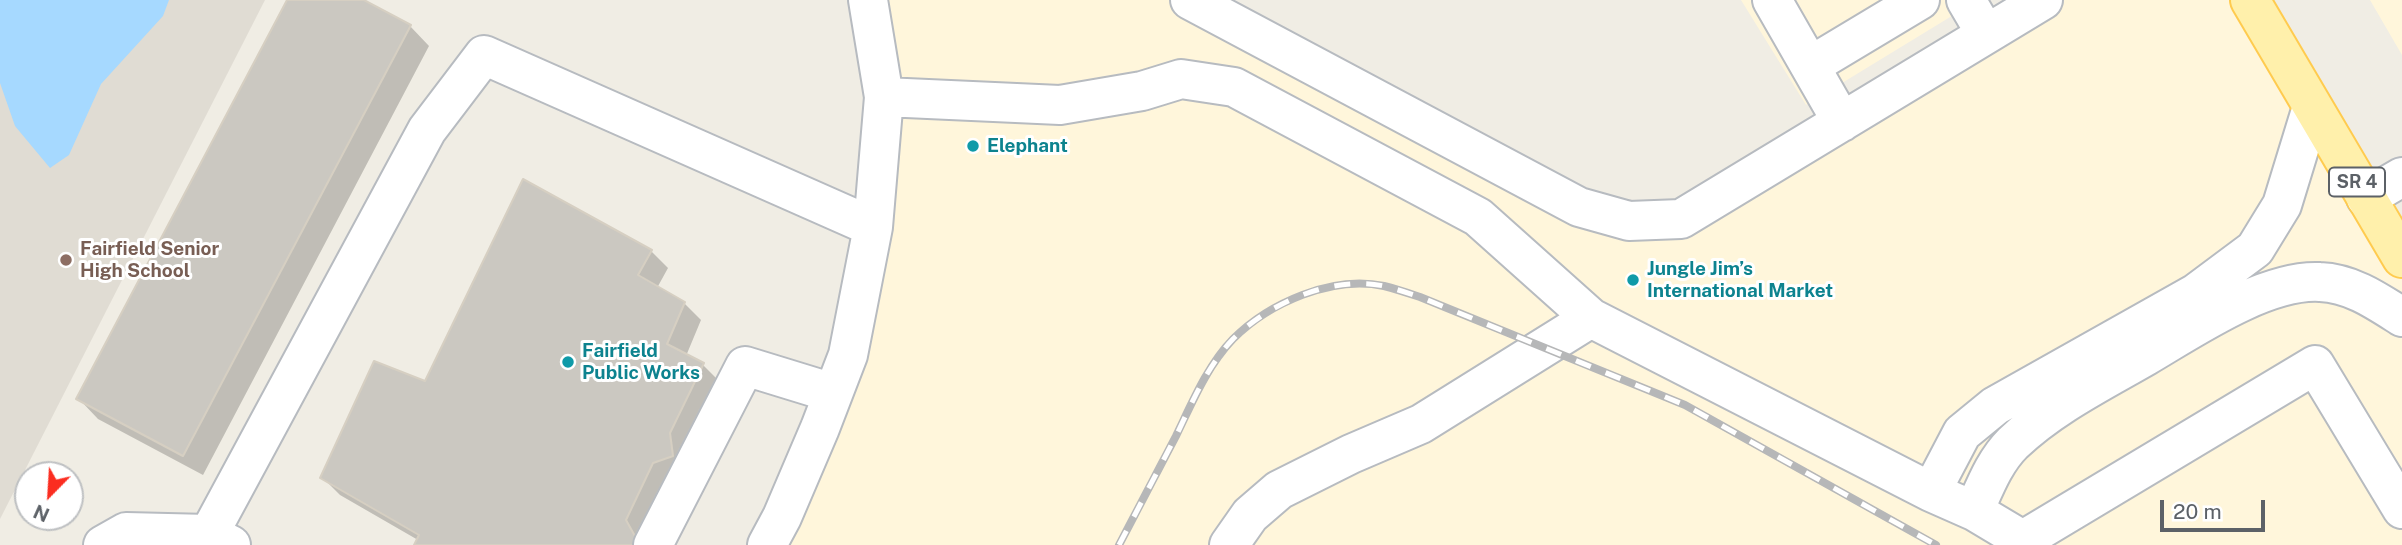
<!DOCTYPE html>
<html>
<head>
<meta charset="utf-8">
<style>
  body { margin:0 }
  #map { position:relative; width:2402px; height:545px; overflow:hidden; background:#f0ede4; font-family:"Public Sans",sans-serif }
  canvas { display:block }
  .north { position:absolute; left:14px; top:461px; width:70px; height:70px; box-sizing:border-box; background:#fff; border:2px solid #bec0c2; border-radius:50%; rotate:204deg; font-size:19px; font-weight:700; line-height:28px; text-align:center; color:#5c6167 }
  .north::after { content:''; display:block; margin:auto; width:24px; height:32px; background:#fb2d20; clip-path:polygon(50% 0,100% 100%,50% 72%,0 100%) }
  .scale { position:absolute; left:2160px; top:500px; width:105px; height:32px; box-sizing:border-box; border:4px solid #5c6167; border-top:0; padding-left:9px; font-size:21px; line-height:24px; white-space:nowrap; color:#5c6167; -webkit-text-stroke:5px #fff; paint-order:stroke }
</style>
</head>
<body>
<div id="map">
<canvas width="2402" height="545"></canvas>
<div class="north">N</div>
<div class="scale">20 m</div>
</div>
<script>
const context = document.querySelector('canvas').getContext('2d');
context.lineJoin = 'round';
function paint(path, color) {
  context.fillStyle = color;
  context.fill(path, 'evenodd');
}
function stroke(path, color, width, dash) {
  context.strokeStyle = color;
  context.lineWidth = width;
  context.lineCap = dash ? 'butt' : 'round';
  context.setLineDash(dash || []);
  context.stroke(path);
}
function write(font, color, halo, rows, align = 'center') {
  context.font = font + ' "Public Sans",sans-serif';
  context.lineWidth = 6;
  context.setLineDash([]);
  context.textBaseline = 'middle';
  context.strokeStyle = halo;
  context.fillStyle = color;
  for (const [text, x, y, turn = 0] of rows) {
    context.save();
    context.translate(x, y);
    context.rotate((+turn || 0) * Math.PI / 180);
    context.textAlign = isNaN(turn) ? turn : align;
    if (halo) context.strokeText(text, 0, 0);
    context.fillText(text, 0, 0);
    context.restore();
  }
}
const commercial = new Path2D(`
  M868,0H1190L1579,207L1681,219L2043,0H2250L2402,258V545H767L859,303Z
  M1741,0H1978L1806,105Z
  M2370,0H2402V55Z`);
const education = new Path2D(`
  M0,0H265L0,519Z`);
const water = new Path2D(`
  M0,0H169L163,16L101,84L69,155L50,168L15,126L0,83Z`);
const shadow = new Path2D(`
  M289,0H360L410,26L429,46L203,475L98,419L79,399Z
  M651,251L668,268L657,288L684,303L701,320L686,356L702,364L719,381L646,545H416L418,540L340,495L323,478L426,384Z`);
const building = new Path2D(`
  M287,0H364L411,25L183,456L76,399Z
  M523,179L652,250L638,275L685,302L667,344L704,363L670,433L673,456L653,463L626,520L636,538L633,545H414L419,535L320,478L374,361L425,381Z`);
const minor = new Path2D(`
  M1190,0L1579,207L1629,221L1681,219L2043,0
  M1772,0L1842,122
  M1966,0L1986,34
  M1810,66L1920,0
  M884,97L1060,105L1142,91L1181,79L1234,87L1478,217L1591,318L1931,492L1974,511L2031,545
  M2366,198L2402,177
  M1931,492L1962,433L1995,406L2196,293L2255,249L2282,205L2312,107
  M1974,511C1985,487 1994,462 2013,443C2052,406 2101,382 2146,356C2192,329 2265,279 2320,282C2351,283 2377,301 2402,317
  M209,534L427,130L484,55L873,227
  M2023,540L2315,365L2402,509
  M103,545L126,532L209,534L231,545
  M653,545L745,366L833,393
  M767,545L782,517L820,428L848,355L873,227L884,97L868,0
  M1229,545L1250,515L1279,490L1351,454L1421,424L1591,318`);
const major = new Path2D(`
  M2250,0L2402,258`);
const rail = new Path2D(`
  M1119,545C1138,509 1157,472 1176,436C1192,403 1207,366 1233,339C1269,303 1332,275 1384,286C1396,289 1408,293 1420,297L1685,405L1936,545`);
const markers = [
  [973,146,7,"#0f9aa8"],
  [66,260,7,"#8d6e63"],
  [1633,280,7,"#0f9aa8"],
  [568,362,7,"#0f9aa8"]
];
const shields = [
  [2357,182,56]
];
const shieldNames = [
  ["SR 4",2357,182]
];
const cultureNames = [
  ["Elephant",987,146],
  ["Jungle Jim’s",1647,269],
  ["International Market",1647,291],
  ["Fairfield",582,351],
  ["Public Works",582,373]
];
const educationNames = [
  ["Fairfield Senior",80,249],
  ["High School",80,271]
];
paint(commercial, '#fff6db');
paint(education, '#e0dcd3');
paint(water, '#a6d9ff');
paint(shadow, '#0003');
paint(building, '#cbc8c1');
stroke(building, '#d6cfc2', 2);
stroke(minor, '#b7bbc0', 42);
stroke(major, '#ffcb4f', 42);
stroke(minor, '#fff', 38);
stroke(major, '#fff0ab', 38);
stroke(rail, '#b6b7b8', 8);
stroke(rail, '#fff', 5, [16]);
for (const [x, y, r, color] of markers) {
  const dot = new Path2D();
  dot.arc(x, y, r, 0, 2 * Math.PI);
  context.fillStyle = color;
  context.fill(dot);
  stroke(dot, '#fff', 2.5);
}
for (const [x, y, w] of shields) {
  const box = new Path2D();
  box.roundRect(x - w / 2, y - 14.5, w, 29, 5);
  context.fillStyle = '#fff';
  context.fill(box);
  stroke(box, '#5c6167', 2);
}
write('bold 18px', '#5c6167', null, shieldNames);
write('bold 19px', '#0d838f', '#fff', cultureNames, 'left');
write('bold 19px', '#785e54', '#fff', educationNames, 'left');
</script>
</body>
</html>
